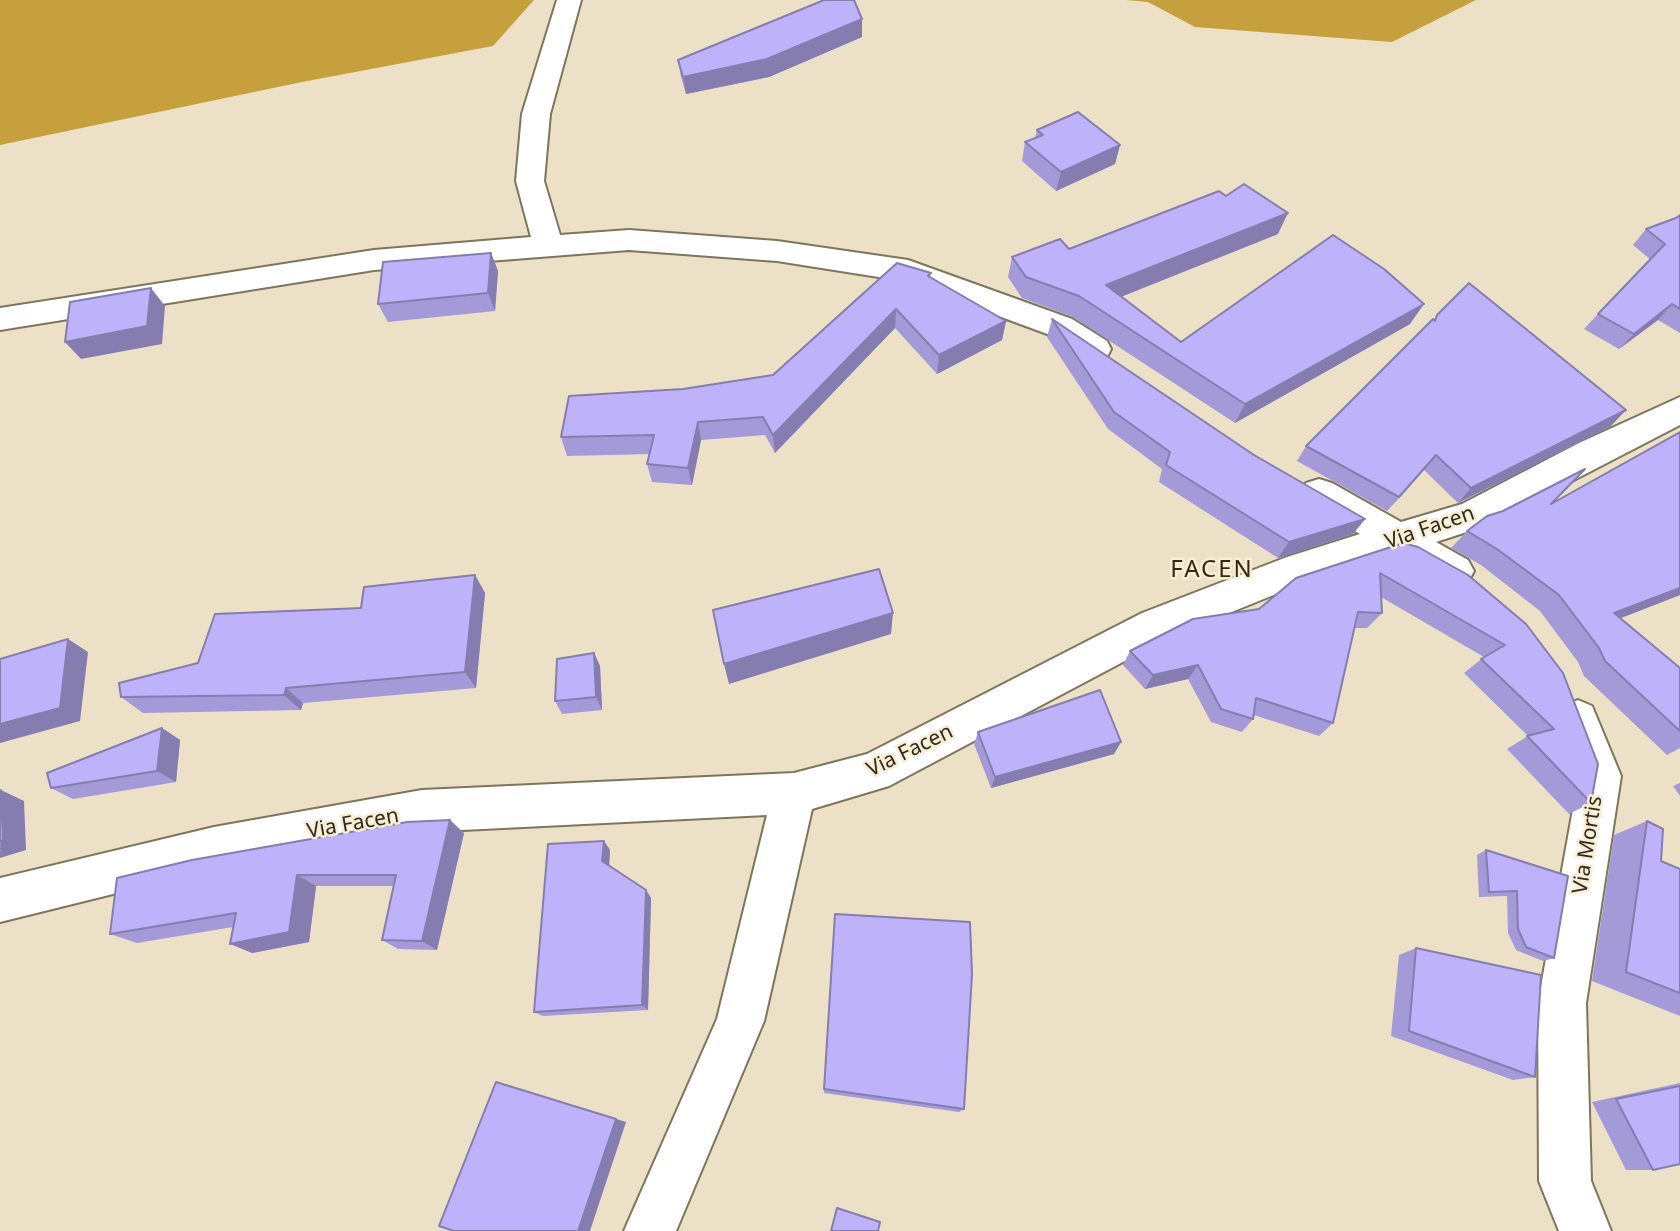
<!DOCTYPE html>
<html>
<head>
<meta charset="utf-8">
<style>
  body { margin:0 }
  canvas { display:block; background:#ece0c6 }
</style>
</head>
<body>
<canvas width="1680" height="1231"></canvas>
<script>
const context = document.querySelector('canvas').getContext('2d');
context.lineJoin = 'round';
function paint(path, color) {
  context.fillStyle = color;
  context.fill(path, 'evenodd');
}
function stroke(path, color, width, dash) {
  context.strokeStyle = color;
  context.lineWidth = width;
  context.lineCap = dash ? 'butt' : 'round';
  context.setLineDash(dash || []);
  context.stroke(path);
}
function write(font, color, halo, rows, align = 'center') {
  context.font = font + ' "Noto Sans",sans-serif';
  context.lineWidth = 5;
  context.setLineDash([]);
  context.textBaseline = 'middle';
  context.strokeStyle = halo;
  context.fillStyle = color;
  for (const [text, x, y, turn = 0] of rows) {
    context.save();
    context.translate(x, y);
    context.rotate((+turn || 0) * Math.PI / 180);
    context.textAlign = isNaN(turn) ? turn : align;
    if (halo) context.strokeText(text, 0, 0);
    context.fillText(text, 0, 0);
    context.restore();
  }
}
const forest = new Path2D(`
  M0,0H534L493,46L302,82L0,145Z
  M1126,0H1476L1392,42L1195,27L1148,2Z`);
const minor = new Path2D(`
  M557,0H581L550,114L544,181L560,235L629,230L777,241L908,260L1072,319L1107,341L1111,349L1107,357L1095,361L1083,357L1050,335L904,281L777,261L629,250L374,270L0,330V308L374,250L531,237L516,181L522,114Z
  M1680,397V425L1485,526L1436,542L1468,560L1474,571L1468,582C1443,591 1417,568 1395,555L1308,581L1170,637L889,786L812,809L764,1021L676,1231H624L717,1019L767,815L422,832L214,869L0,922V878L214,827L422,790L794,773L867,754L1142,613L1287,557L1360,534L1306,503L1301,493L1306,483L1319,479L1332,483L1401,522L1462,504L1579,443Z
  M1578,700L1592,706L1621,776L1586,1003L1591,1181L1611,1231H1559L1539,1181L1538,1003L1579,776L1558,719L1564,706Z`);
const wall = new Path2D(`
  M862,37L769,77L686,94L681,77L678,60Z
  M1037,130L1120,145L1115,164L1056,191L1022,161L1025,142L1035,138Z
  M1680,215V333L1658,320L1619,349L1584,329L1598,314L1651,260L1633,245L1646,229L1676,218Z
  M1278,234L1121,297L1181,342L1410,324L1235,423L1073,317L1022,298L1008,277L1012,257Z
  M491,253L498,271L495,311L388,322L378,304Z
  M930,277L1006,321L1002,340L937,374L895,328L775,453L765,435L701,440L692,485L652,482L647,464L650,454L567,456L561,437L773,375Z
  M1437,315L1611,426L1458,503L1424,470L1387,511L1297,461L1306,446L1434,320Z
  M1052,319L1254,455L1365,519L1353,534L1278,558L1159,482L1162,469L1108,429L1047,337Z
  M1680,432V595L1620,618L1680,668V748L1667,755L1584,676L1578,662L1540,611L1481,565L1451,548L1467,531L1551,504Z
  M1403,543L1526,624L1591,803L1569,814L1507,749L1528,736L1464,673L1484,657L1381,597L1382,613L1367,628H1354L1333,723L1319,736L1254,715L1253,719L1242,732L1211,722L1188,679L1145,689L1123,665L1130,651L1259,609Z
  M475,575L485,593L476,688L303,703L301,710L143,713L121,697L198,663L361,608Z
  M594,653L600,666L602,710L562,714L555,701Z
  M162,728L180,740L176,782L73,799L51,788Z
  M978,732L1121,742L1114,754L991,788L974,744Z
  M1680,783V796L1673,786Z
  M1647,821L1661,861L1680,869V1016L1592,981L1614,835Z
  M464,833L437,950L398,949L382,940L394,886H316L309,942L252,953L233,927L137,943L110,934L117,878Z
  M604,841L610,850L609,865L646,890L651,898L648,1010L543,1016L534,1012Z
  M1486,850L1568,876L1554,958L1543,961L1516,950L1508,933L1507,896L1479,897L1477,855Z
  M1416,948L1535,1077L1513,1080L1391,1036L1399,955Z
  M1680,1083V1164L1653,1170H1626L1592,1102Z
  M824,1089L964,1109L959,1112L824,1093Z`);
const shadedWall = new Path2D(`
  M862,19V37L769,77L686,94L683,77Z
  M1120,145L1115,164L1056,191L1061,172Z
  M1288,213L1278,234L1100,305L1106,285Z
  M491,253L498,271L495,311L488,293Z
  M151,288L165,306L162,344L81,359L65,342Z
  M1424,304L1410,324L1235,423L1245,404Z
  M1672,304L1658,320L1619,349L1634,334Z
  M896,309L895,328L775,453L773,435Z
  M1006,321L1002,340L937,374L939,355Z
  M1626,410L1611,426L1458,503L1471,488Z
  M698,422L701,440L692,485L688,468Z
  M1436,455L1424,470L1387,511L1399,497Z
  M1365,519L1353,534L1278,558L1289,542Z
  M475,575L485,593L476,688L465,672Z
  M1680,588V595L1593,629L1614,613Z
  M893,613L891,634L729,684L724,664Z
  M68,639L88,652L80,721L0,743V724Z
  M594,653L600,666L602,710L596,697Z
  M1198,665L1188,679L1145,689L1153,675Z
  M286,688L303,703L301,710L284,695Z
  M162,728L180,740L176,782L157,771Z
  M1121,742L1114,754L991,788L995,777Z
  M1,790L24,801L26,850L0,858Z
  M450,820L464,833L437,950L422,941Z
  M604,841L610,850L609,870L602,861Z
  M297,875L316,886L309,942L252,953L230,944Z
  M646,890L651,898L648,1010L642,1005Z
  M496,1082L626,1122L590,1231H578Z`);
const building = new Path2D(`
  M824,0H854L862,19L767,59L683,77L678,60Z
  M1078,112L1120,145L1061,172L1025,142L1043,135L1037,130Z
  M1244,184L1288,213L1106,285L1181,342L1333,235L1384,269L1424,304L1245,404L1079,296L1026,277L1012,257L1060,239L1069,249L1219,191L1226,196Z
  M1680,215V309L1672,304L1634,334L1598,314L1665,244L1646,229L1676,218Z
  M491,253L488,293L378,304L383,262Z
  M897,263L931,273L928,276L1006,321L939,355L896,309L773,435L763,417L698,422L688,468L647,464L654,435L561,437L569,396L683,389L773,375Z
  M1469,283L1626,410L1471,488L1436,455L1399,497L1306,446L1433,319L1435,321L1437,315Z
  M151,288L147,326L65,342L70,302Z
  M1052,319L1254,455L1365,519L1289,542L1166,465L1170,452L1114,412Z
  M1680,432V588L1614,613L1680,668V731L1605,661L1599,648L1559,595L1497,549L1467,531L1487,516L1503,511L1585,469L1551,504Z
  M1403,543L1418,547L1468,575L1526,624L1563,673L1598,764L1591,803L1527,736L1554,729L1481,659L1505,645L1380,573L1382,613L1358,612L1333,723L1256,698L1253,719L1221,709L1198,665L1153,675L1130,651L1193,619L1259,609L1296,578Z
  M879,569L893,613L724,664L713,610Z
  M475,575L465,672L286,688L284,695L121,697L119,683L198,663L215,614L361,608L364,587Z
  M68,639L60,708L0,724V659Z
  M594,653L596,697L555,701L557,659Z
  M1100,690L1121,742L995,777L978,732Z
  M162,728L157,771L51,788L47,773Z
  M1,790L3,840L0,841V791Z
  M450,820L422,941L382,940L396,875H297L289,932L230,944L236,913L110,934L117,878L192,860L407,822Z
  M1647,821L1663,829L1661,861L1680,869V993L1626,972Z
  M604,841L602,861L646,890L642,1005L534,1012L548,844Z
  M1486,850L1568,876L1554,958L1526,947L1518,929L1517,891L1489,892Z
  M835,914L970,922L972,974L964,1109L824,1089Z
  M1416,948L1541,975L1535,1077L1409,1031Z
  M496,1082L616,1119L578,1231H454L439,1226Z
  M1680,1086V1164L1653,1170L1616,1099Z
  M837,1208L880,1222L878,1231H831Z`);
const streetNames = [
  ["Via Facen",1430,528,-19],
  ["Via Facen",910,751,-26],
  ["Via Facen",353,824,-10],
  ["Via Mortis",1588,845,-81]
];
const quarterNames = [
  ["FACEN",1212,570]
];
paint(forest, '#c6a03d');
stroke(minor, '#7f755d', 4);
paint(minor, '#fff');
paint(wall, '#a39ad7');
paint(shadedWall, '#857daf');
paint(building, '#beb3fa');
stroke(building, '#857daf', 2);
write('21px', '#2f2a20', '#f9eed3', streetNames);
context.letterSpacing = '2px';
write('24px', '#322914', '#f9eed3', quarterNames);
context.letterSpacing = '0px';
</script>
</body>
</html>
